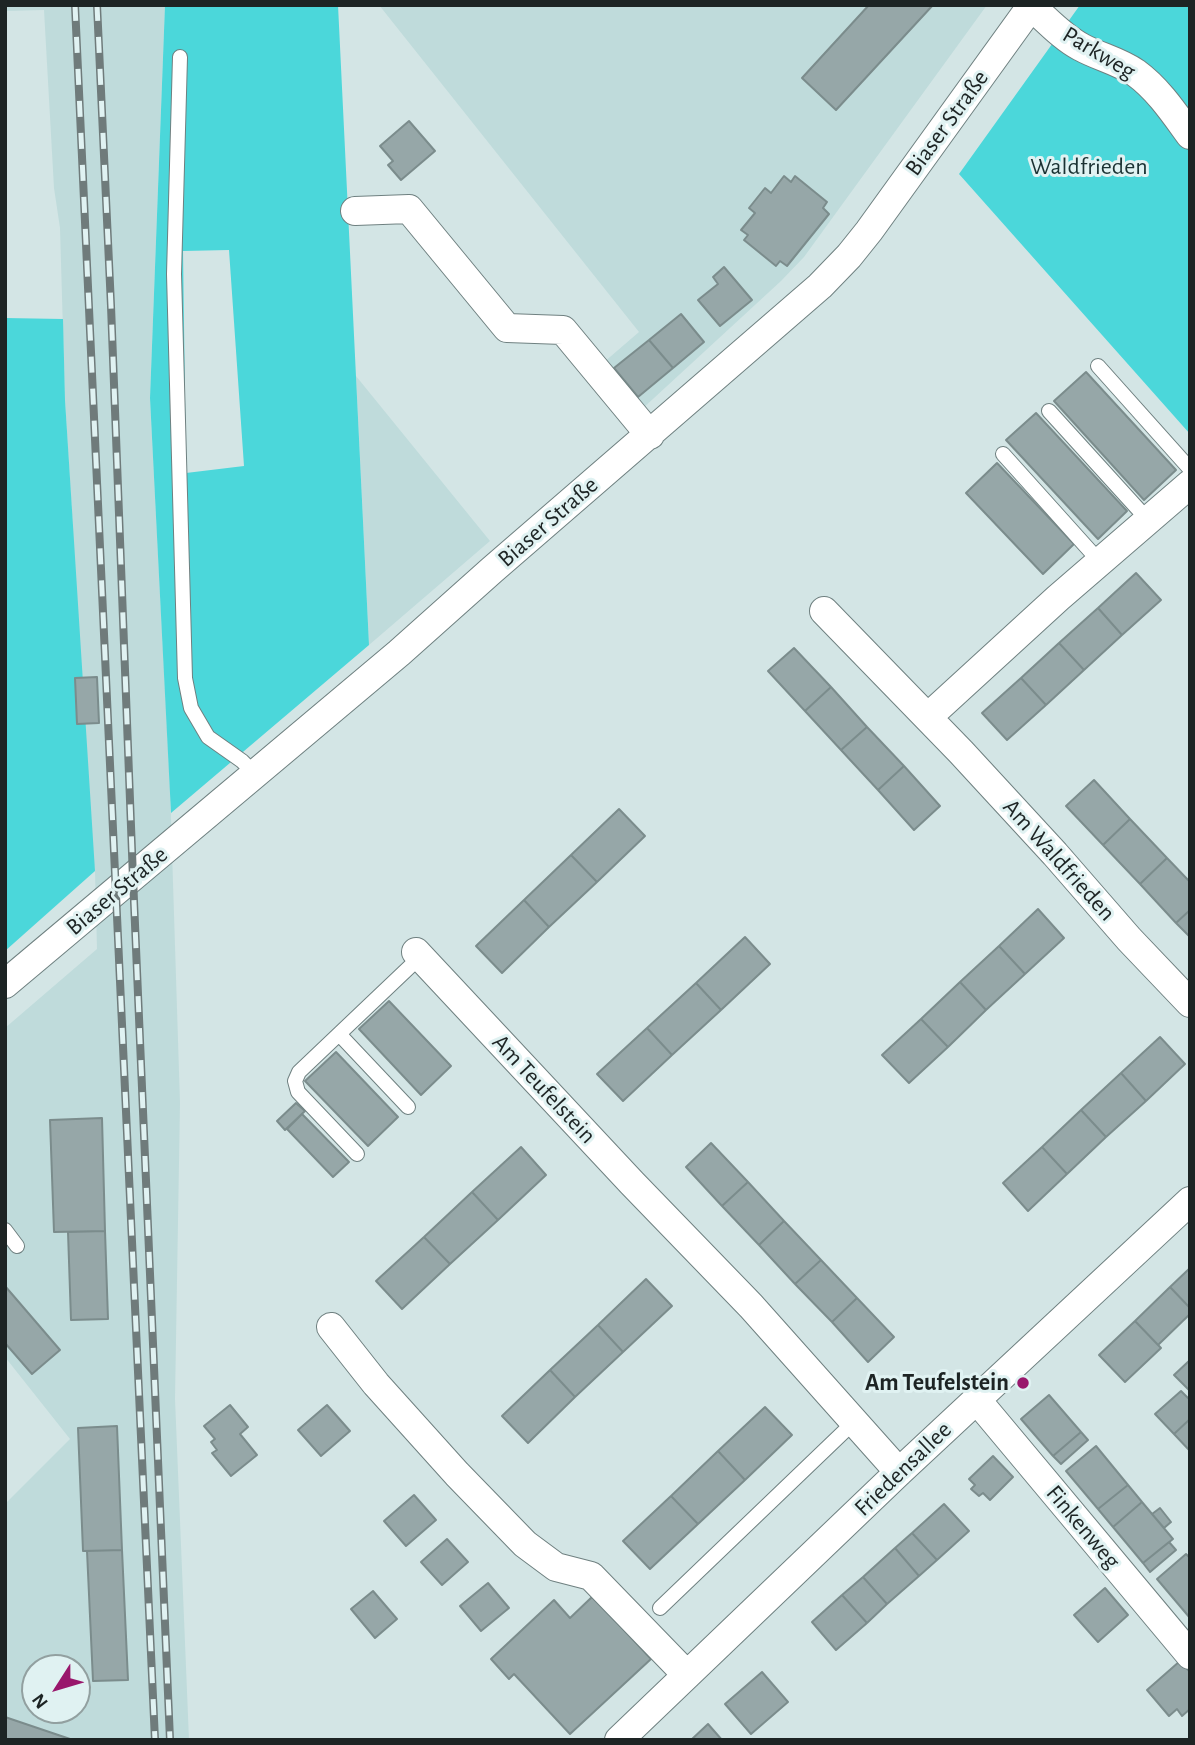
<!DOCTYPE html>
<html>
<head>
<meta charset="utf-8">
<style>
  body { margin:0 }
  #map { position:relative; width:1195px; height:1745px; overflow:hidden; background:#d3e5e5; font-family:"Alegreya Sans",sans-serif }
  canvas { display:block }
  .frame { position:absolute; inset:0; border:7px solid #1d2424; pointer-events:none }
  .north { position:absolute; left:21px; top:1654px; width:70px; height:70px; box-sizing:border-box; background:#e0f2f2; border:2px solid #92a0a0; border-radius:50%; rotate:233deg; font-size:19px; font-weight:700; line-height:28px; text-align:center; color:#1d2424 }
  .north::after { content:''; display:block; margin:auto; width:24px; height:32px; background:#99176c; clip-path:polygon(50% 0,100% 100%,50% 72%,0 100%) }
</style>
</head>
<body>
<div id="map">
<canvas width="1195" height="1745"></canvas>
<div class="frame"></div>
<div class="north">N</div>
</div>
<script>
const context = document.querySelector('canvas').getContext('2d');
context.lineJoin = 'round';
function paint(path, color) {
  context.fillStyle = color;
  context.fill(path, 'evenodd');
}
function stroke(path, color, width, dash) {
  context.strokeStyle = color;
  context.lineWidth = width;
  context.lineCap = dash ? 'butt' : 'round';
  context.setLineDash(dash || []);
  context.stroke(path);
}
function write(font, color, halo, rows, align = 'center') {
  context.font = font + ' "Alegreya Sans",sans-serif';
  context.lineWidth = 6;
  context.setLineDash([]);
  context.textBaseline = 'middle';
  context.strokeStyle = halo;
  context.fillStyle = color;
  for (const [text, x, y, turn = 0] of rows) {
    context.save();
    context.translate(x, y);
    context.rotate((+turn || 0) * Math.PI / 180);
    context.textAlign = isNaN(turn) ? turn : align;
    if (halo) context.strokeText(text, 0, 0);
    context.fillText(text, 0, 0);
    context.restore();
  }
}
const built = new Path2D(`
  M5,5H165L150,398L170,788L180,1103L175,1399L189,1740H5V1504L70,1439L5,1357V1028L97,949L95,871L73,729V531L65,400L60,228L54,188L44,10L5,11ZM35,1668H77V1710H35Z
  M379,5H987L804,257L781,281L641,410L603,363L639,332Z
  M356,376L490,541L369,645Z`);
const green = new Path2D(`
  M165,5H338L369,645L171,813L150,398ZM229,250L244,466L186,473L183,251Z
  M1080,5H1190V434L959,174Z
  M5,318L63,319L65,400L95,871L5,951Z`);
const building = new Path2D(`
  M869,5H933L836,110L802,78Z
  M409,121L435,151L401,180L388,165L393,161L380,146Z
  M784,176L791,182L795,176L827,202L823,208L829,214L787,266L780,261L776,266L744,240L748,235L741,230L755,213L749,208L765,188L771,193Z
  M724,267L752,300L720,326L698,300L718,284L713,277Z
  M681,314L704,342L673,368L649,340Z
  M649,340L673,368L638,397L614,368Z
  M1086,372L1176,470L1144,500L1054,401Z
  M1036,413L1127,511L1098,539L1006,440Z
  M997,463L1074,544L1043,574L966,493Z
  M1136,573L1161,600L1122,635L1098,608Z
  M1098,608L1122,635L1084,670L1059,643Z
  M1059,643L1084,670L1046,705L1021,678Z
  M794,648L831,687L805,711L768,671Z
  M97,677L99,723L77,724L75,678Z
  M1021,678L1046,705L1007,740L982,713Z
  M831,687L867,727L841,750L805,711Z
  M867,727L904,766L878,790L841,750Z
  M904,766L940,806L914,830L878,790Z
  M1094,780L1130,819L1103,845L1066,806Z
  M619,809L645,836L597,882L571,855Z
  M1130,819L1167,858L1140,884L1103,845Z
  M571,855L597,882L549,927L524,900Z
  M1167,858L1190,882V910L1176,923L1140,884Z
  M524,900L549,927L502,973L476,946Z
  M1038,909L1064,938L1025,974L999,946Z
  M1190,910V937L1176,923Z
  M745,937L770,964L721,1010L696,983Z
  M999,946L1025,974L986,1010L960,982Z
  M960,982L986,1010L948,1047L921,1019Z
  M696,983L721,1010L672,1055L647,1028Z
  M389,1001L451,1066L421,1095L359,1029Z
  M921,1019L948,1047L909,1083L882,1055Z
  M647,1028L672,1055L623,1101L597,1074Z
  M1160,1037L1185,1064L1146,1101L1121,1073Z
  M336,1052L398,1117L368,1146L305,1081Z
  M1121,1073L1146,1101L1106,1137L1081,1110Z
  M296,1103L305,1111L285,1130L277,1121Z
  M1081,1110L1106,1137L1067,1174L1042,1147Z
  M302,1114L349,1162L333,1177L287,1129Z
  M102,1118L105,1231L54,1232L50,1120Z
  M711,1143L748,1182L722,1206L686,1167Z
  M521,1147L546,1175L498,1220L472,1192Z
  M1042,1147L1067,1174L1028,1211L1003,1183Z
  M748,1182L784,1221L759,1245L722,1206Z
  M472,1192L498,1220L450,1264L424,1237Z
  M784,1221L821,1260L795,1284L759,1245Z
  M105,1231L108,1319L71,1320L68,1232Z
  M424,1237L450,1264L402,1309L376,1281Z
  M821,1260L857,1298L832,1322L795,1284Z
  M1190,1268V1308L1170,1287Z
  M646,1279L672,1306L623,1352L598,1325Z
  M5,1286L60,1350L32,1374L5,1343Z
  M1170,1287L1190,1308V1314L1158,1345L1135,1321Z
  M857,1298L894,1337L868,1362L832,1322Z
  M1135,1321L1161,1348L1125,1382L1099,1355Z
  M598,1325L623,1352L575,1397L550,1370Z
  M1190,1360V1391L1174,1375Z
  M550,1370L575,1397L528,1443L502,1416Z
  M1181,1391L1190,1400V1419L1174,1434L1155,1414Z
  M1049,1395L1081,1432L1053,1456L1021,1419Z
  M230,1405L248,1427L240,1434L257,1455L231,1476L212,1453L217,1450L211,1442L215,1439L204,1426Z
  M327,1405L350,1431L321,1456L298,1430Z
  M765,1407L792,1435L745,1480L718,1451Z
  M1190,1419V1451L1174,1434Z
  M117,1426L122,1550L83,1551L78,1428Z
  M1081,1432L1088,1440L1061,1464L1053,1456Z
  M1096,1446L1128,1485L1098,1509L1066,1471Z
  M718,1451L745,1480L698,1524L671,1496Z
  M993,1456L1013,1477L990,1500L983,1493L979,1496L971,1489L975,1485L969,1479Z
  M1128,1485L1142,1502L1113,1527L1098,1509Z
  M414,1495L436,1520L406,1546L384,1521Z
  M671,1496L698,1524L650,1569L623,1541Z
  M1142,1502L1173,1539L1143,1563L1113,1527Z
  M944,1504L969,1531L937,1560L912,1533Z
  M1160,1508L1171,1522L1164,1528L1152,1514Z
  M912,1533L937,1560L919,1576L895,1548Z
  M447,1539L468,1562L442,1585L421,1562Z
  M1169,1542L1176,1550L1150,1572L1143,1563Z
  M895,1548L919,1576L887,1604L863,1577Z
  M122,1550L128,1680L93,1681L87,1551Z
  M1186,1554L1190,1558V1618L1157,1579Z
  M863,1577L887,1604L867,1623L842,1595Z
  M488,1583L509,1608L481,1631L460,1606Z
  M1105,1588L1128,1615L1098,1642L1074,1615Z
  M373,1591L397,1619L375,1638L351,1609Z
  M842,1595L867,1623L836,1650L812,1622Z
  M593,1596L651,1659L570,1734L514,1674L509,1679L491,1659L554,1600L570,1618Z
  M1180,1661L1190,1672V1709L1182,1716L1177,1709L1169,1716L1147,1690Z
  M762,1672L788,1702L751,1734L725,1704Z
  M5,1717L73,1740H5Z
  M708,1724L722,1740H691Z`);
const service = new Path2D(`
  M180,57L174,274L185,678L191,708L208,737L242,761L255,774
  M1098,366L1190,469
  M1049,411L1148,520
  M1003,454L1100,562
  M339,1034L408,1107
  M357,1154L298,1092L295,1081L299,1072L420,957
  M5,1230L17,1246
  M660,1608L854,1422`);
const minor = new Path2D(`
  M1030,5C1046,19 1062,37 1081,47C1099,57 1119,61 1136,73C1158,89 1174,113 1190,135
  M355,211L409,209L507,328L563,330L650,435
  M824,611L961,752L1055,854L1129,939L1190,1003
  M928,717L1058,598L1190,484
  M416,952L632,1183L751,1306L899,1472
  M5,984L399,653L492,570L820,286L849,256L869,231L1032,5
  M331,1327L376,1384L457,1474L525,1544L556,1567L591,1576L687,1675
  M976,1399L1190,1655
  M619,1740L899,1472L1190,1201`);
const rail = new Path2D(`
  M75,5L155,1740
  M97,5L111,306L133,878L170,1740`);
const markers = [
  [1023,1383,7,"#99176c"]
];
const streetNames = [
  ["Parkweg",1099,53,31],
  ["Biaser Straße",947,123,-54],
  ["Biaser Straße",548,522,-41],
  ["Am Waldfrieden",1059,860,48],
  ["Biaser Straße",117,891,-40],
  ["Am Teufelstein",544,1089,47],
  ["Friedensallee",903,1469,-44],
  ["Finkenweg",1083,1527,50]
];
const parkNames = [
  ["Waldfrieden",1089,167]
];
const poiNames = [
  ["Am Teufelstein",1009,1383]
];
paint(built, '#bfdbdb');
paint(green, '#4bd7da');
paint(building, '#96a7a8');
stroke(building, '#7b8c8c', 2);
stroke(service, '#6f8080', 16);
stroke(minor, '#6f8080', 30);
stroke(service, '#fff', 14);
stroke(minor, '#fff', 28);
stroke(rail, '#6f7b7b', 8);
stroke(rail, '#e0f2f2', 5, [16]);
for (const [x, y, r, color] of markers) {
  const dot = new Path2D();
  dot.arc(x, y, r, 0, 2 * Math.PI);
  context.fillStyle = color;
  context.fill(dot);
  stroke(dot, '#e0f2f2', 2.5);
}
write('24px', '#1d2424', '#e0f2f2', streetNames);
write('24px', '#1a3233', '#e0f2f2', parkNames);
write('bold 24px', '#1d2424', '#e0f2f2', poiNames, 'right');
</script>
</body>
</html>
